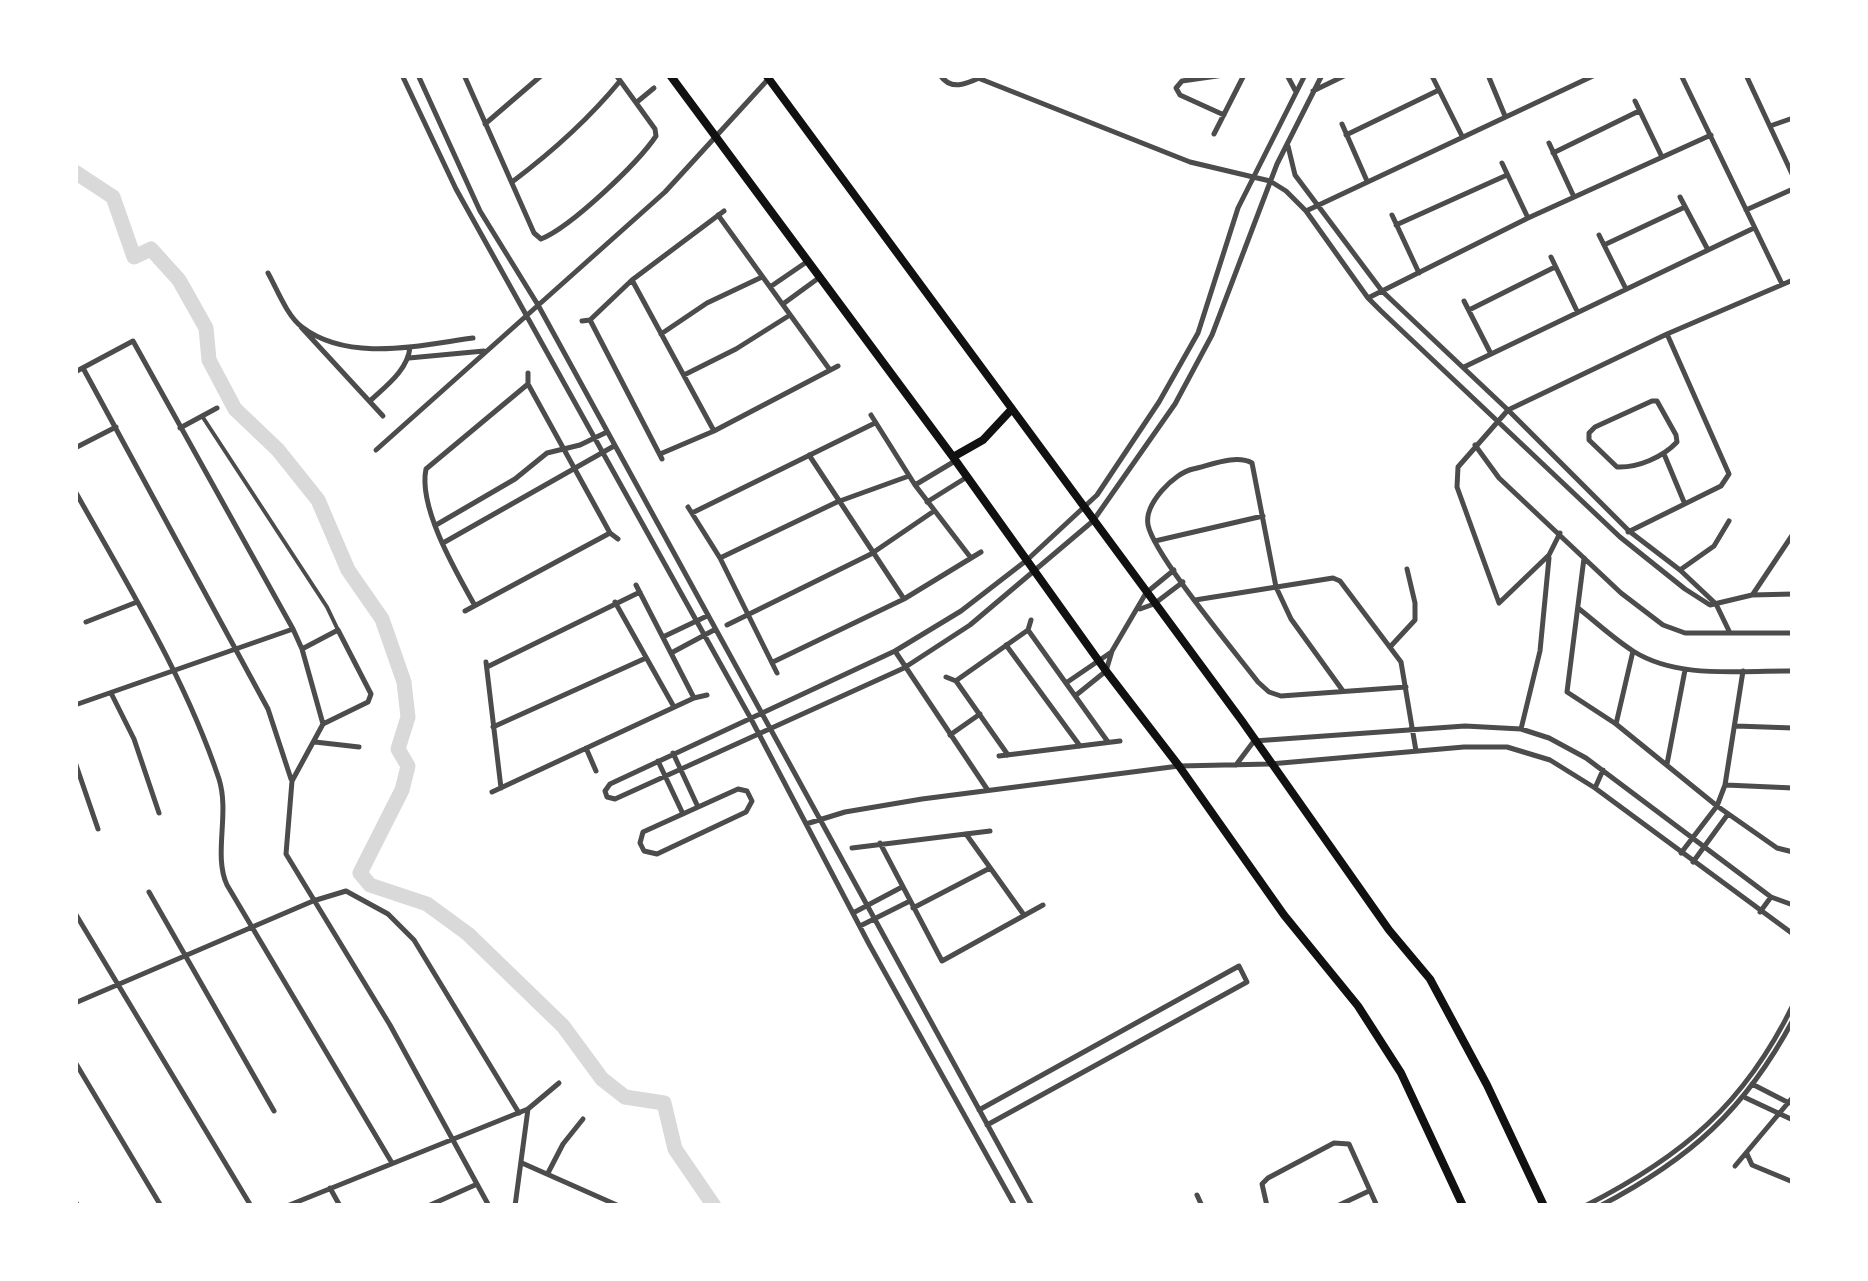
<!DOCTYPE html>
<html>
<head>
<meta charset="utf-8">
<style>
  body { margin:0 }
  #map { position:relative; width:1868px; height:1281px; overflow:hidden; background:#fff; font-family:Inter,sans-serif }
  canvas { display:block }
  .frame { position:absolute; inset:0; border:78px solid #fff; pointer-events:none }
</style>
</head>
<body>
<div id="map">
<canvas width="1868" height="1281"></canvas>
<div class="frame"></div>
</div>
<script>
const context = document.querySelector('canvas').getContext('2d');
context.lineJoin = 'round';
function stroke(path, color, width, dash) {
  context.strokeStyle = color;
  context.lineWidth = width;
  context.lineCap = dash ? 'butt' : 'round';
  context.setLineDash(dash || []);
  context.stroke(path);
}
const river = new Path2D(`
  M75,172L113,197L134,257L151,249L179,280L206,328L209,360L235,409L278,450L318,500L348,570L382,619L404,682L408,717L398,749L408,766L402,790L360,873L370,885L427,904L468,934L563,1026L602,1079L625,1097L664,1103L675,1149L714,1206`);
const pedestrian = new Path2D(`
  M202,416L327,607L338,630`);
const minor = new Path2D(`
  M402,75L456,189L750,717L869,944L1015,1206
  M418,75L480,211L538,305L1032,1206
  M464,75L534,233L541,239C571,227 638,163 656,136L655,129L616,75
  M940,75C952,93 970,82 986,75
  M1287,75L1295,90
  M1305,75L1238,208L1198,333L1159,402L1097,495L1027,560L961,611L895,651L610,784L605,791L607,797L615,799L904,668L970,625L1093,521L1175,404L1212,335L1277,164L1322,75
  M1488,75L1505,116
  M1681,75L1782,284
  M1746,75L1793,176
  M1432,76L1462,136
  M978,78L1190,162L1270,181L1286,191L1306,211L1368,298L1381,311L1620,537L1685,589L1710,605L1752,595L1793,594
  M1313,91L1346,75
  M1635,101L1662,157
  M637,102L654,88
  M1224,115L1180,95L1176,88L1182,81L1224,75
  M485,124L542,75
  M1342,124L1367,181
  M1770,126L1793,118
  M1214,134L1244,75
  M1346,135L1439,90
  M1549,143L1574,197
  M1288,146L1295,175L1382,291L1508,410L1629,531L1680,570L1716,604L1730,633
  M1553,153L1639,111
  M1502,163L1528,218
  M512,182C552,152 588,120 620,81
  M1680,197L1708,250
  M1746,210L1793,189
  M1306,211L1595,75
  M718,215L830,370
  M1392,215L1419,273
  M1396,225L1507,175
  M1599,235L1626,289
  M1604,245L1685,207
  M1551,257L1577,311
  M268,273C277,289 287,316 302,327C349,363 420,345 473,338
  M632,280L714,431
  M770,287L808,261
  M1368,298L1528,218L1711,135
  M1464,301L1491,354
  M783,304L820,277
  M1469,310L1555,267
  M590,320L662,459
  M582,321L590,320L632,280L724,211
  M301,327L383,416
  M661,334L707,303L762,277
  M409,358L484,351
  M1464,367L1754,228
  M83,368L268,709L291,779
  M75,372L133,341L293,629L302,649L323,724
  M528,373V384L610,533L618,539
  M684,375L736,349L790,315
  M370,401C386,386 408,370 410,347
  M1652,401H1657L1676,435L1677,442C1663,457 1638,468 1617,467L1589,440V433L1595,427Z
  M871,415L915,485L971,558
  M180,428L217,408
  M1475,445L1499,478L1621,593L1663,625L1685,633H1793
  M75,448L116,427
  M376,450L665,192L772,75
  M660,454L714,431L838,366
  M1664,454L1684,502
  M809,455L904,599
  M915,485L955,461
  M75,491C127,584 185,677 219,779C230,814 213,855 227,885L392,1163
  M927,502L967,477
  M688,507L720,558L777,673
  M692,513L875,423
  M436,525L515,479L547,453L580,445L607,432
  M1628,532L1721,486L1729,474L1667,334
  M1560,533L1549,555L1499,603L1457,487L1458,467L1508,410L1667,334L1793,280
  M1155,541L1263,516
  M443,543L614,446
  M720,558L837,502L909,476
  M1584,558L1567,692L1616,724L1717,806L1777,848L1793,852
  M1680,570L1714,546L1729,521
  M636,585L694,698
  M1753,594L1793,534
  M1195,600L1333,578L1340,581L1401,662L1416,751
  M615,602L674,707
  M474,604C456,572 418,507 426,469L528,384
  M1578,608C1596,622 1614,639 1633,651C1679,680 1741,670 1793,671
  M1140,609L1154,604L1183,582
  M465,611L610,533
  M1031,620L1028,630L1108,742
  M86,622L137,602
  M727,625L871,554L934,511
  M665,636L707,616
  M1006,645L1080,746
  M1390,647L1415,620V603L1407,569
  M302,649L338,630L371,694L368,702L323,724
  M895,651L987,789
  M673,652L714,630
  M486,662L501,788
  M773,662L904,599L981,552
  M487,667L640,592
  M946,677L956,681L1008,755
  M957,680L1028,630
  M1066,683L1110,653
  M1343,691L1291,619L1276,587L1252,463C1236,454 1211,465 1193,469C1174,473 1144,504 1148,525C1154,555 1235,652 1258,682L1269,692L1281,696L1406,687
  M111,693L134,739L159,813
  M1075,696L1106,671L1112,651L1146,593L1174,570
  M75,705L293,629
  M323,724L292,781L286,854L390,1025L489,1206
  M1616,724L1633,651
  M1736,726L1793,728
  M493,727L646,658
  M1521,729L1540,651L1549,558
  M950,735L980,714
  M315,742L359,747
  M586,748L596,771
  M673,753L698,807
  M999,756L1120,741
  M658,761L683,814
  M75,762L98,829
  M1667,764L1685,670
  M1236,765L1254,741L1465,726L1521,729L1549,738L1586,758L1771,897L1793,905
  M1726,785L1793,788
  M1595,788L1603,770
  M738,789L747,791L752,801L746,812L657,854L644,851L640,843L643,832Z
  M492,792L694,698L707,695
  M806,824L845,812L922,799L1179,766L1270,764L1464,747H1507L1550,760L1595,788L1793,934
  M966,834L1024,915
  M880,843L942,961L1043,905
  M852,848L990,831
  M1681,853L1717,806L1725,785L1743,671
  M1693,862L1728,814
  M149,892L274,1111
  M913,908L990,868
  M1760,912L1771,897
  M75,913L251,1206
  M853,913L902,887
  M860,926L910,901
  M75,1003L313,901L346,891L388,914L414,940L519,1113
  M75,1062L161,1206
  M1752,1084L1789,1103
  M1746,1098L1793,1120
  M979,1110L1239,966L1247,982L987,1125
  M1747,1154L1752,1165L1793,1182
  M522,1163L619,1206
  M1735,1166L1793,1097
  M548,1173L563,1144L583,1119
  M330,1188L340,1206
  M1197,1195L1202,1206
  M75,1201L78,1206
  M287,1206L528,1109L559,1083
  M428,1206L475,1185
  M515,1206L528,1109
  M1267,1206L1262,1184L1268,1178L1334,1143L1349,1144L1377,1206
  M1337,1206L1369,1191
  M1585,1206C1683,1156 1744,1105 1793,1005
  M1600,1206C1690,1159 1745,1110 1793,1020`);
const secondary = new Path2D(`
  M670,75L953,457L1106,671L1179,766L1284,915L1358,1006L1401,1073L1463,1206
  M766,75L1242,721L1389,930L1430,979L1487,1085L1544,1206
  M953,457L983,440L1011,410`);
stroke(river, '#d9d9d9', 15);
stroke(pedestrian, '#4c4c4c', 4);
stroke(minor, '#4c4c4c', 5);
stroke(secondary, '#111', 8);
</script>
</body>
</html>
